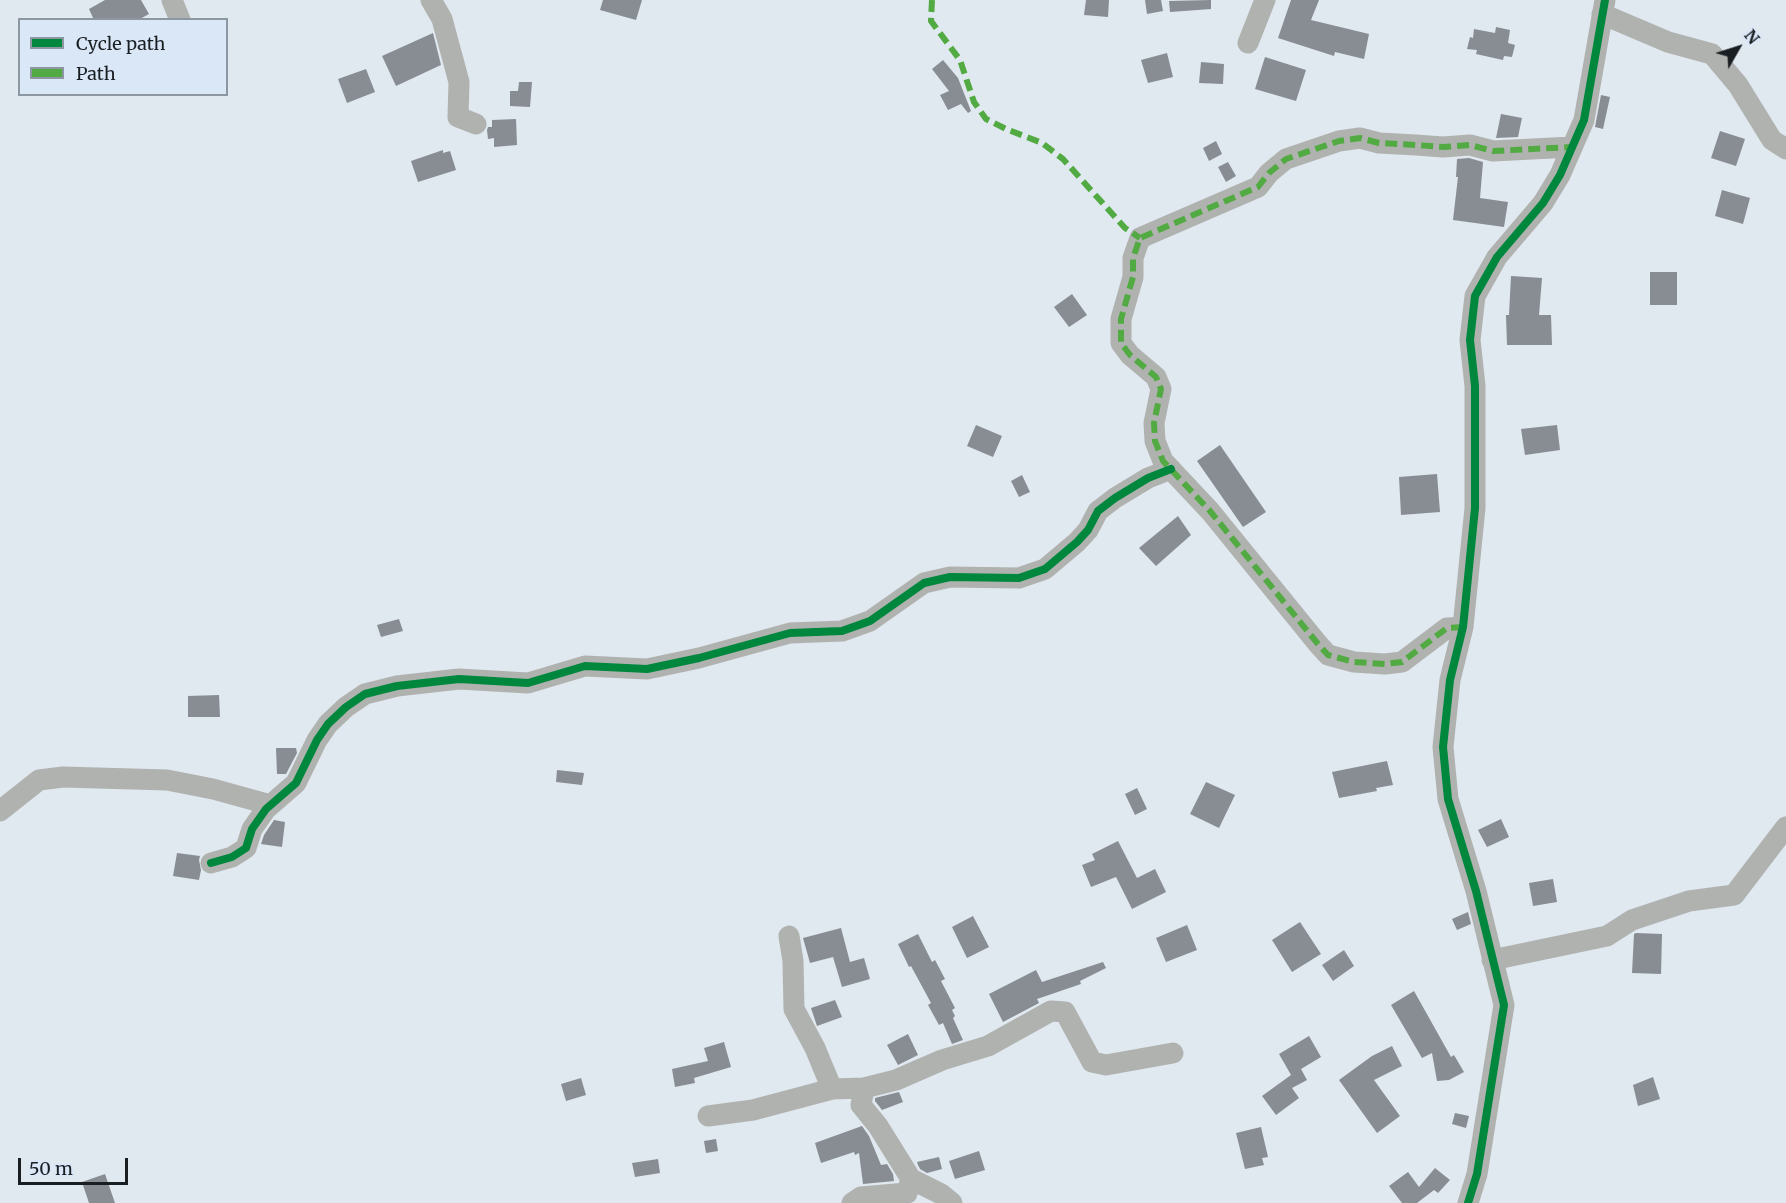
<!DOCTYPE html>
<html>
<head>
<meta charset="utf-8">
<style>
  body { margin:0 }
  #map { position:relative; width:1786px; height:1203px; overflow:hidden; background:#e0e8f0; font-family:Merriweather,serif }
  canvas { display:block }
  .legend { position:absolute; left:18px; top:18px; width:210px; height:78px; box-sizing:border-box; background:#dae7f6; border:2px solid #8d97a2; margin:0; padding:8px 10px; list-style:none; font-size:18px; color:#191e23 }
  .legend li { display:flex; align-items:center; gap:12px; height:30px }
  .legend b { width:30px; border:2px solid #8d97a2 }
  .north { position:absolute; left:1708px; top:18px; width:60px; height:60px; -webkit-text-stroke:4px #dae7f6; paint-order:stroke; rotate:51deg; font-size:16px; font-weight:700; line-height:24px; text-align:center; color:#191e23 }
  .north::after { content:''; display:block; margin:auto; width:21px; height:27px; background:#191e23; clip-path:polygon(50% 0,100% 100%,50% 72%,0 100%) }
  .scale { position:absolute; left:18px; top:1158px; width:110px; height:27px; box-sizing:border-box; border:3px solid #191e23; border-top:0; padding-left:8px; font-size:18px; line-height:21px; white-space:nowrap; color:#191e23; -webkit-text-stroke:4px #dae7f6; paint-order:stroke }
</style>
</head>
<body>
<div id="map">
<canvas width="1786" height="1203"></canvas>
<ul class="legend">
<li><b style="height:8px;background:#00873e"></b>Cycle path</li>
<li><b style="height:8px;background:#52aa43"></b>Path</li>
</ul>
<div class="north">N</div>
<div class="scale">50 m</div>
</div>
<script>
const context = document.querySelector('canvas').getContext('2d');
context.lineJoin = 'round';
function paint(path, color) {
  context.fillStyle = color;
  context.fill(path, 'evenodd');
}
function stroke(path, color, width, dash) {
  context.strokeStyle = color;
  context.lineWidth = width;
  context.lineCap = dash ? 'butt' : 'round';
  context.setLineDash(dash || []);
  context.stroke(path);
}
const building = new Path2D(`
  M105,0H141L149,14L138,20H94L89,9Z
  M603,0H642L636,20L600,10Z
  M1086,0H1109L1108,17L1084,15Z
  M1145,0H1161L1163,11L1147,14Z
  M1211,0V9L1170,12L1169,1Z
  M1291,0H1319L1311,20L1369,34L1364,59L1335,52L1334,56L1278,38Z
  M1496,27L1510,30L1508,43L1515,45L1512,57L1504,56L1503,60L1476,54L1477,50L1467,49L1470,37L1473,38L1474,29L1495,33Z
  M433,33L441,65L396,86L382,56Z
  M1167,53L1173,77L1148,83L1141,60Z
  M1265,57L1306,70L1296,101L1255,89Z
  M943,60L958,78L971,111L968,113L961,104L948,110L940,95L949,91L932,69Z
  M1201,62L1224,64L1223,84L1199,83Z
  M366,69L375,92L347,103L338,79Z
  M519,82H532L530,107L510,106V91H518Z
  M1601,95L1610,97L1603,129L1595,127Z
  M1501,114L1522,118L1518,137L1496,138Z
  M516,119L517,145L494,147V138L488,139L487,130L488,127H492V120Z
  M1720,131L1745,139L1736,166L1711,158Z
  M1216,141L1222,154L1209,161L1203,148Z
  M443,150V153L450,151L456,170L418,182L411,161Z
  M1469,158L1483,162L1480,198L1508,202L1504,227L1453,220L1458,177H1456L1457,159Z
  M1228,162L1236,176L1226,182L1218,167Z
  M1722,190L1750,198L1743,224L1715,216Z
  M1650,272H1677V305H1650Z
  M1511,276L1542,278L1539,315H1551L1552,345H1507L1506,315H1509Z
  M1072,294L1087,315L1069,327L1054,307Z
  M976,425L1002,436L993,457L967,446Z
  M1557,425L1560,450L1525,455L1521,429Z
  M1220,445L1266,512L1243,527L1197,461Z
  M1437,474L1440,512L1401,515L1399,477Z
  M1022,475L1030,492L1019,497L1011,481Z
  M1178,516L1191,535L1156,566L1139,548Z
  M399,619L403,631L381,637L377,625Z
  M219,695L220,717H188V696Z
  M276,748H296L297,753L286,774H277Z
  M1387,761L1393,785L1376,788L1377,791L1339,798L1332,772Z
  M557,770L584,773L582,785L556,782Z
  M1206,782L1235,795L1219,828L1190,814Z
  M1137,788L1147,809L1135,815L1125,794Z
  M1501,819L1509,837L1487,847L1478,830Z
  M274,820L285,822L282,847L261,844L264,835Z
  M1118,841L1137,878L1155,869L1166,892L1132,909L1116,877L1091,887L1082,865L1095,860L1092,854Z
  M177,853L200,856L199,860L201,870L199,880L173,876Z
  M1553,879L1557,902L1533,906L1529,883Z
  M1468,912L1471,924L1457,930L1452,919Z
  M973,916L989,947L967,958L952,927Z
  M1300,922L1321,954L1292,972L1272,940Z
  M1187,925L1197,950L1166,962L1156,938Z
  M841,928L850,962L864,958L870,979L842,987L833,957L810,963L803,938Z
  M1636,933L1662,934L1661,974L1632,973L1634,934Z
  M918,934L932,962L935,960L945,979L941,981L955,1008L952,1010L955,1016L953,1018L963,1040L952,1044L943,1023L939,1025L928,1005L931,1003L911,966L909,967L898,944Z
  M1344,950L1354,966L1333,981L1322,965Z
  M1103,962L1106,968L1080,981L1081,984L1037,999L1039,1003L1003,1022L989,994L1036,970L1042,982Z
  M1414,991L1451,1057L1454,1055L1464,1072L1449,1080L1437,1081L1432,1053L1422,1058L1391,1005Z
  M835,1000L842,1017L817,1026L811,1008Z
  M908,1034L918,1055L898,1065L887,1045Z
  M1309,1036L1321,1057L1301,1069L1307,1080L1292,1088L1299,1098L1276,1115L1262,1096L1291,1075L1279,1054Z
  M724,1042L731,1067L694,1078L695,1083L675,1087L672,1069L708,1061L704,1048Z
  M1392,1046L1402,1066L1374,1080L1400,1116L1377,1133L1339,1080L1372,1056Z
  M1653,1077L1660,1099L1638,1106L1633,1085Z
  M581,1078L586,1095L566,1101L561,1084Z
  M899,1092L903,1102L882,1110L875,1101V1098Z
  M1455,1113L1469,1116L1466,1128L1452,1124Z
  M862,1126L869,1136L881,1165L887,1164L893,1174L894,1181L863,1184L859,1153L855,1155L854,1152L821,1163L815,1143Z
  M1261,1127L1268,1157L1262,1158L1264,1165L1245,1169L1236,1133Z
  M716,1139L718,1151L706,1153L704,1141Z
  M979,1151L985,1170L955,1179L949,1161Z
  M939,1157L942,1169L927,1173L920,1169L918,1165L917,1162Z
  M658,1159L660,1173L635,1177L632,1163Z
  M1435,1168L1450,1180L1438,1193L1434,1190L1417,1203H1402L1389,1186L1408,1172L1419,1187Z
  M105,1174L115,1203H89L82,1182Z`);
const minor = new Path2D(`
  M172,0L180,20
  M431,0L442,19L459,82L458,117L476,124
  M1602,14L1668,42L1712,54L1738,85L1772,140L1786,149
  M1248,43L1265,0
  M1463,627L1447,628L1402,662L1385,664L1354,662L1328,655L1318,644L1210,511L1163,461L1155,441L1154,423L1161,389L1156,377L1130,355L1121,343V319L1133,277V258L1140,238L1258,187L1269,173L1286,159L1339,141L1360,138L1379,143L1416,145L1443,147L1470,145L1493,151L1572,147
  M0,811L39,780L63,777L167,780L213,789L271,805
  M211,863L232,857L246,848L252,829L266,809L296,783L317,740L328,724L346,707L365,694L397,686L459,679L528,683L585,666L647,669L699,658L790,633L842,631L870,621L924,583L950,577L1019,578L1045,569L1077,542L1088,530L1098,511L1115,498L1148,478L1171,469
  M789,936L793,961L794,1009L815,1048L832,1089
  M1492,960L1607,936L1632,920L1689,901L1734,895L1786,827
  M708,1116L753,1110L832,1089L864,1088L896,1080L942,1060L988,1046L1051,1011L1065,1012L1092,1062L1106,1065L1173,1053
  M911,1179L941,1194L952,1203
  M852,1203L861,1197L907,1193L911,1179L878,1126L861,1105L864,1088
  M1468,1203L1477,1174L1504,1005L1476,891L1448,799L1443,747L1450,680L1463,627L1475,508V386L1470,340L1475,296L1497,257L1543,203L1560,175L1584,120L1605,0`);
const quiet = new Path2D(`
  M932,0L931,21L960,60L974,102L986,119L1006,129L1042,143L1063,159L1125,228L1140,238
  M1463,627L1447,628L1402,662L1385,664L1354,662L1328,655L1318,644L1210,511L1163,461L1155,441L1154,423L1161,389L1156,377L1130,355L1121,343V319L1133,277V258L1140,238L1258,187L1269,173L1286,159L1339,141L1360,138L1379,143L1416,145L1443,147L1470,145L1493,151L1572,147`);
const cycleway = new Path2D(`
  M211,863L232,857L246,848L252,829L266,809L296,783L317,740L328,724L346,707L365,694L397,686L459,679L528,683L585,666L647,669L699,658L790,633L842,631L870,621L924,583L950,577L1019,578L1045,569L1077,542L1088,530L1098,511L1115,498L1148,478L1171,469
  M1468,1203L1477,1174L1504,1005L1476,891L1448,799L1443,747L1450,680L1463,627L1475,508V386L1470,340L1475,296L1497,257L1543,203L1560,175L1584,120L1605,0`);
paint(building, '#878d92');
stroke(minor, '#b0b2af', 21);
stroke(quiet, '#52aa43', 6, [12, 6]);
stroke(cycleway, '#00873e', 8);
</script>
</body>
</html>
